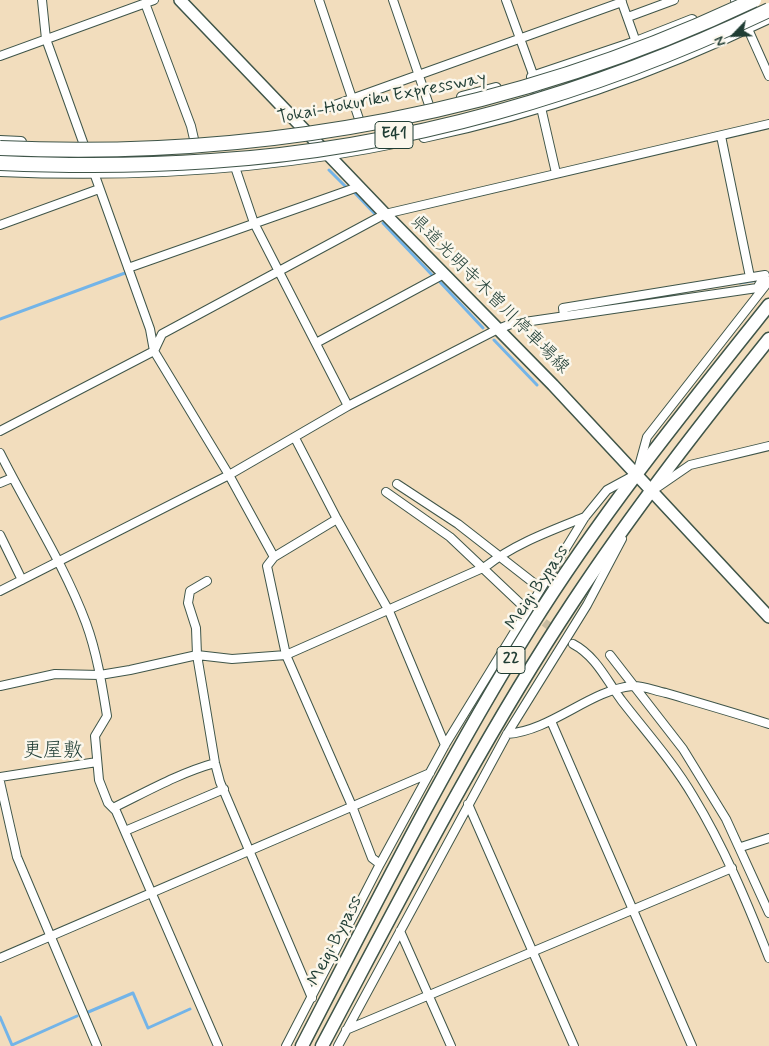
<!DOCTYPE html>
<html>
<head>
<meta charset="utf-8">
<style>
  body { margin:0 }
  #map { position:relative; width:769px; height:1046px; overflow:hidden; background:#f2ddbd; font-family:Mynerve,sans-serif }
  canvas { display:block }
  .north { position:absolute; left:709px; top:10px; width:50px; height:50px; -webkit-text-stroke:4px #fbf7ec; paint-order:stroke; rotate:246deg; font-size:14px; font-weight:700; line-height:20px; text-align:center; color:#1f3d34 }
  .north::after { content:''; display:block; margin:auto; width:18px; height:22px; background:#1f3d34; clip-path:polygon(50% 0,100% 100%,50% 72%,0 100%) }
</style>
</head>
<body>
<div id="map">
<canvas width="769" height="1046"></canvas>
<div class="north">N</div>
</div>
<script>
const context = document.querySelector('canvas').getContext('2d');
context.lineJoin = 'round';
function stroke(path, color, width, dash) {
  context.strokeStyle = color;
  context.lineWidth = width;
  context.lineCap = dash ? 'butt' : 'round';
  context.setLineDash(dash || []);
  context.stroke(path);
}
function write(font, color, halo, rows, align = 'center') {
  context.font = font + ' Mynerve,"Klee One",sans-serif';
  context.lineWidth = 5;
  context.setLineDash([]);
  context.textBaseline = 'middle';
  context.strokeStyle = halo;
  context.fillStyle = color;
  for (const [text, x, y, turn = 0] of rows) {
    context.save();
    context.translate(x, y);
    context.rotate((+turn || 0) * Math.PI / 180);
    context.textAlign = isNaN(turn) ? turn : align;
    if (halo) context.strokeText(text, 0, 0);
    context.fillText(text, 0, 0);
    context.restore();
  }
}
const stream = new Path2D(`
  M329,170L347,188
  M353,191L375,214
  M383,223L433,276
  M440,282L483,328
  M740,283L758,280
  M0,319L125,273
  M494,340L537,385
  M86,1013L133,993L148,1028L190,1009
  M0,1017L12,1045L77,1016`);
const minorTunnel = new Path2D(`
  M525,608L573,644`);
const minor = new Path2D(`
  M42,0L46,39L150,329L154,351L229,475L274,557
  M319,0L359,119
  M393,0L429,105
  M506,0L534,77L556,173
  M621,0L636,42
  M735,0L769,76
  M145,3L191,126L194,139
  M628,17L674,0
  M0,56L154,0
  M329,107L622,2
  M721,136L750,277
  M235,167L254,223L348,406
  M0,225L99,189
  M128,268L358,187
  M564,316L563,308L765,275L757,288
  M316,343L444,274
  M0,431L154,351L162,334L385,214L769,124
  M295,438L337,519L389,611L445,745
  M0,453C28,509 64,564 86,623C97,653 102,685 107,716L95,736L99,780L108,803L116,811L218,1046
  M639,466L647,437L769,281
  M0,483L12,478
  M397,484L458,524L535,584
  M658,487L690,465L769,446
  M386,492L450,537L525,608
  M337,519L274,557L267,566L286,655L352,806L372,858L380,864
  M0,535L22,580
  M207,581L190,591L188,603L196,628L197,655L215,763L220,782L312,998
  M0,591L229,475L348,406L498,329L511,324L764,287
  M573,644C596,656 607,681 622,701C646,732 673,762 693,796C724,847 747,902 769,958
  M610,655L683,749L726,819L769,913
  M0,686L55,674L100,675L130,670L197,655L232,659L286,655L485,567C514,544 550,531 585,517
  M551,721L692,1046
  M507,734C551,731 590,690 632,686C642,685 655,691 666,693C700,703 735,713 769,724
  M0,777L97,762
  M0,782L17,857L97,1046
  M468,804L574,1046
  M113,808C146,792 179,773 215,763
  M125,831L224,789
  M741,847L769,838
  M400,931L451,1046
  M0,958L430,773
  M346,1030L732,868
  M286,1046L380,864L445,745L585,517L607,490L631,477
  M338,1046L507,734L587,605L622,539`);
const tertiary = new Path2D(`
  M532,77L636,42L692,20
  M462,97L496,88
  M424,137C543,112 659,71 769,18
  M0,141L21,142
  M0,171C136,177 271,169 404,141`);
const secondary = new Path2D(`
  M180,0L385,214L553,385L769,617`);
const trunk = new Path2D(`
  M302,1046C375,905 446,763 530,628C601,514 686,409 769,305
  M322,1046C402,896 479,744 573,602C633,511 701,424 769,339`);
const motorwayBridge = new Path2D(`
  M0,148C260,160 519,112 754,0
  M0,163C70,166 141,166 211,161C404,149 595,93 769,10`);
const shields = [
  [394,135,38],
  [511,660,28]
];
const shieldNames = [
  ["E41",394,135],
  ["22",511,660]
];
const streetNames = [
  ["Tokai-Hokuriku Expressway",382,99,-11],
  ["県道光明寺木曽川停車場線",489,295,45],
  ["Meigi Bypass",538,588,-56],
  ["Meigi Bypass",336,941,-63]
];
const quarterNames = [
  ["更屋敷",53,752]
];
stroke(stream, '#73b4e8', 3);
stroke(minorTunnel, '#c8bda2', 8, [8, 4]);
stroke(minor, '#3f5549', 10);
stroke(tertiary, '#3f5549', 12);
stroke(secondary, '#3f5549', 14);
stroke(trunk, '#3f5549', 15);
stroke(minor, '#fff', 8);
stroke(tertiary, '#fff', 10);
stroke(secondary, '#fff', 11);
stroke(trunk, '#fff', 12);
stroke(motorwayBridge, '#3f5549', 16, []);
stroke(motorwayBridge, '#fff', 14);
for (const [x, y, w] of shields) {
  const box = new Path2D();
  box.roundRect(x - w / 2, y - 13.5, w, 27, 4);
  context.fillStyle = '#fbf7ec';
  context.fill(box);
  stroke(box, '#1f3d34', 1);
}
write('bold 16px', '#1f3d34', null, shieldNames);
write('18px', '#1f3d34', '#fbf7ec', streetNames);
write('20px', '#1f3d34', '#fbf7ec', quarterNames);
</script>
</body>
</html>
